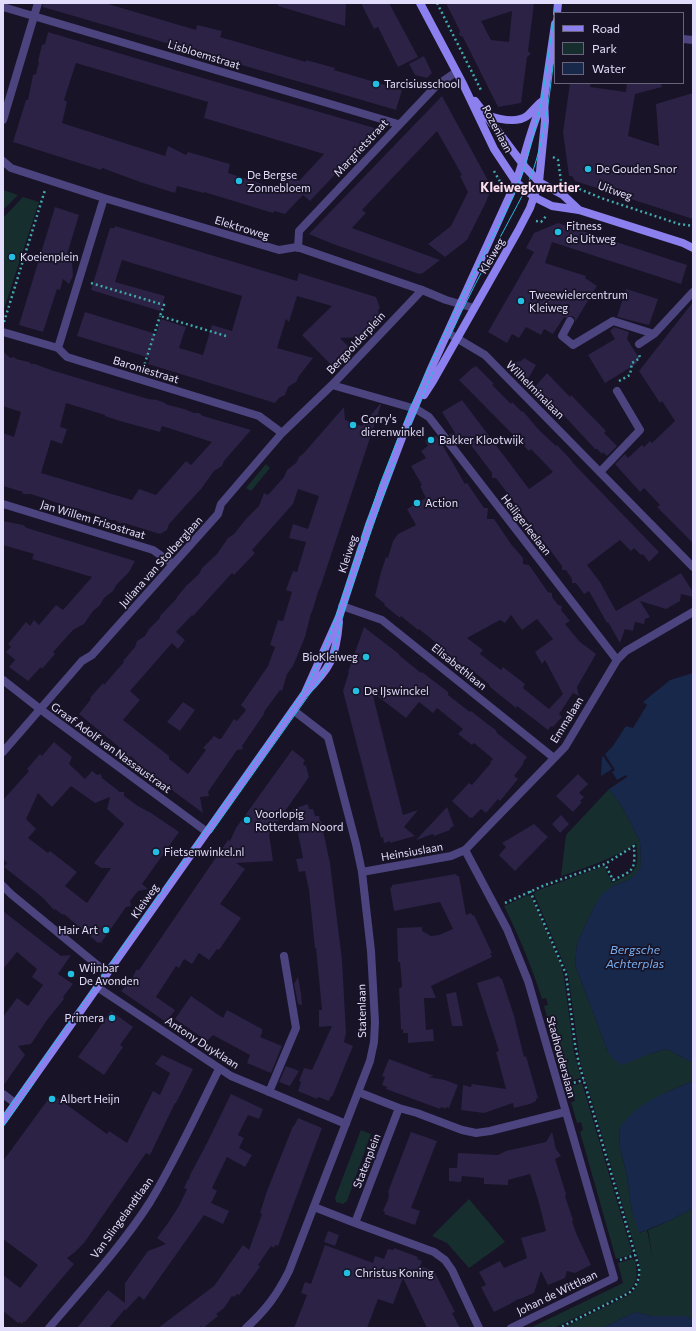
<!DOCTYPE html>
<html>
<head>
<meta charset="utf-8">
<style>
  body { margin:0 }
  #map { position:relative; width:696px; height:1331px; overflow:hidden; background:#181326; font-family:Commissioner,sans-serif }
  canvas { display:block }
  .frame { position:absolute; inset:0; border:4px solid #e2ddfa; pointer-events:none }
  .legend { position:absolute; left:554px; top:12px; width:130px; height:72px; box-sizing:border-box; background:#181326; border:1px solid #69647b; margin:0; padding:5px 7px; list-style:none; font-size:12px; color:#e2ddfa }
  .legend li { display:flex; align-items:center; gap:8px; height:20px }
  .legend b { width:20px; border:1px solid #69647b }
</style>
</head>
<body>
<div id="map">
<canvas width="696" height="1331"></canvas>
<div class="frame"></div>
<ul class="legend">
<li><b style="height:5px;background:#8b80ee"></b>Road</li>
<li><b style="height:11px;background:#172e2f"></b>Park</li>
<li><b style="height:11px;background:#18284a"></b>Water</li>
</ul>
</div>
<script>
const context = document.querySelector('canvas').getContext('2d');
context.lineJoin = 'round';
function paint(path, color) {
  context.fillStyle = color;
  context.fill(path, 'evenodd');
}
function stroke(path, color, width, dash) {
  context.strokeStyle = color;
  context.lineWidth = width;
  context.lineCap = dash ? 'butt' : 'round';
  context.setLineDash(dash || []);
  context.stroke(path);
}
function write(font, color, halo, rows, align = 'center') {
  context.font = font + ' Commissioner,sans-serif';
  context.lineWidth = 3.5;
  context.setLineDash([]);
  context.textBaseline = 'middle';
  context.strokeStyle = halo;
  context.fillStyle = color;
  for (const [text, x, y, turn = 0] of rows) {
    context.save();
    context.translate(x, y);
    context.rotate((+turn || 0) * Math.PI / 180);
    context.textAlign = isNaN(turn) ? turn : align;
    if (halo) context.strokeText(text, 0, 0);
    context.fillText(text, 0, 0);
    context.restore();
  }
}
const green = new Path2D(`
  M3,190L18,195L3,210Z
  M23,197L39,202L3,312V218Z
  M266,464L270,468L251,491L246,488Z
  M609,789L621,805L640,841L641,866L637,874L629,880L613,886L595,905L577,943L575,965L608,1052L649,1054L667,1049L693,1063V1081L667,1092L619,1129L620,1147L627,1176L632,1211L640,1233L647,1230L653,1260L648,1230L671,1220L693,1208V1321L687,1316H651L635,1312L602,1328H563L629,1295C642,1285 642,1273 638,1258L580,1061L568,974L534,894L535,892L539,890L604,866L612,883C636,872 640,870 636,843C613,859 588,867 561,876L566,835Z
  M528,895L531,896L561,965L564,977L574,1052L581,1078L566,1082L563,1072L566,1070L565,1063L560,1064L544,1006L548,1005L546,998L542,999C532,967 519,936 504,906Z
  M582,1083L632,1252L630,1255L616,1259L580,1132L583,1130L581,1122L577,1123L571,1102L575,1101L573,1093L569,1094L567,1087Z
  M361,1130L371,1134L347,1201L343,1204L336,1202L335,1198Z
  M469,1199L505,1242L469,1268L447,1243L432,1236Z
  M632,1259L635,1260C638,1274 638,1284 626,1293L554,1328H530L623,1283L618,1263Z`);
const water = new Path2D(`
  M693,673V1063L667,1049L649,1054L622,1065L613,1059L608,1052L575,965L577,943L595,905L603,893L613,886L629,880L636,874L641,866L640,841L621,805L609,789L601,776L602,757L613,746L626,726L633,728L647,705L643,702L670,680Z
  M693,1081V1208L671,1220L639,1233L632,1211L627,1176L620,1147L619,1129C636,1103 665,1093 693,1081Z
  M635,1312L651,1316H687L693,1321V1328H602Z`);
const pier = new Path2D(`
  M605,754L615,770L612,772L617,780L626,775L627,777L609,789L601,776L612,769L603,756Z`);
const building = new Path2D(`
  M43,3H105L196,30L197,25L222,31L220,37L306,62V60L335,68L334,70L402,90L396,110L43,7Z
  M278,3H346L345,26L278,6Z
  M361,3H389L418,57L398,67L378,27L374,29Z
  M446,3H534L528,51L531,54L527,57L521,103L498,107L463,37L459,35L460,31ZM512,11L509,42L491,40L481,21Z
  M48,32L189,74L378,129L310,201L303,195L285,214L274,211L273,213L204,192V193L177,186L175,193L140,182L102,168L101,170L13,142L26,100H28L33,75L36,74L37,69L39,63L38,61L42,45L45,44ZM76,63L208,102L204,118L324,154L299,181L291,172L275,188L228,173L230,164L188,152L186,155L168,146L165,156L62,123L67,102L64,100Z
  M424,56L432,73L427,78L415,75L409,64Z
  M570,83H591L590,87L626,92L627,83H661L662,87L635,94L628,136L659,146L656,104L693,93V219L575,181L572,176H569L563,132Z
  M442,96L490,184L491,189L486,202L467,240L445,257L428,244L451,226L468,192L460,176L462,175L437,131L362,210L366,213L352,228L440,260L423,273L419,274L333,244L309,234Z
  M55,207L79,215L66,258L72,260L73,276L69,284L63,279L60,290L57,289L43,332L19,325Z
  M558,223L687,265L681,284L552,242L545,263L586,276L585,278L597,286L575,322V318L572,316H569L566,318L564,317L553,334L544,329L541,335L526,327L519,338L512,334L507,343L488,332L534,252L526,248L534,233Z
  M115,226L297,281L299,273L376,297L380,308L378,310L380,317L364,332L363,337L340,338L349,347L336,359V370L302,335L332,306L297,296L289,322L286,319L277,348L313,358L299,376L296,382L288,387L285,395L279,398L275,403L148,364L150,358L77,336L85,312L156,334L161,319L186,327L179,348L203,355L212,325L232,331L242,296L122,260L115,282L165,296L160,311L91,290L110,228H115Z
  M626,289L658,299L649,325L617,317Z
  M693,302V543L657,507L660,505L644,488L640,492L615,464L625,454L628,458L642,445L644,447L650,441L652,443L675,421L662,401L660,403L639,371Z
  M614,327L629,332L627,339L639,358L636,364L605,383L588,355L615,339L610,331Z
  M3,351L10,358L14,357L16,359L29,362L31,364H35L51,370L148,399L157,400L165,403V404L184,409L194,413H199L203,416L251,430L224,461L222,466L214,471L201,489L169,524L167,530L160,534L124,523H119L115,520H110L107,518L76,508H72L69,506H64L61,504L31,494H22L23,492L3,486V433L14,437L21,412L3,406ZM66,403L105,415V416L120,421L160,432L162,426L212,442L191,465L186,461L156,495L139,489L132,500L41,473L51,440L62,444L67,429L60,427Z
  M524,358L536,365L528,379L511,363L521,361Z
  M476,366L494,384L492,385L511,404L512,402L522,412L523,411L538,429L556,446L557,445L572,461V462L659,552L649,562L643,554L641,555L634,548L631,551L620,540L587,565L600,582L616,611L681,573L693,592V597L681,594L680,601L666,609L640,601L650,617L645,619L644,624L635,622L633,631L625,629L620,643L608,622L607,623L589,591L584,594L576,583H572V579L566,570H562V566L541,538L537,537V533L496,478H492V473L464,436L454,441L449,434L455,433L442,412L462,400L529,489L553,472L531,449L529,451L459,380L471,369Z
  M547,373L570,397L571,395L606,431L604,433L617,446L607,456L603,452L602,454L597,449H595L556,407L534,388Z
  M380,404L381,405L320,588L319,589L312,612L311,613L305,637L293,666L287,674L282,691L280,690L264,712V714L242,746L243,749L237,750L208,792L209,796L200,797L203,813L145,770L131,756L129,757L119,749V747L79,714L91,699L90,698L96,691L103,683L104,685L124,662L123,661L135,647L137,641L145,636L149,629L160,618V616L177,598V597L186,586L199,574L202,568L217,554L228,538L234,534L246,519L259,506L264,493L268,495L284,477L287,470L296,463L299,457L304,453L344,407L345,420L362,426ZM298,489L319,496L308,529L293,524L289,538L306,542L297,572L293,571L286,590L292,592L283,621L278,620L270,645L275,647L268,666L241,705L246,710L237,721L234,719L221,739H219L214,736L203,748L206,750L188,774L169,759V756L123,720L140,700L130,691L172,643L178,649L185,640L176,632L192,615L193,616L232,573L234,575L255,553L252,550L293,504Z
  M430,436H436L444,446H443L465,484L467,483L484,508H488L487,519H494L511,544L523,558V564L529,565L548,592L552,593V597L558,605L562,606L561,610L570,621L565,624L580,642L596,654L577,687L579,696L573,693L559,714L562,717L553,727L551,726L548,730L517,706L516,708L490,687L489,684L469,668L467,669L441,648L440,646L419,629L418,630L401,616L400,618L384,605L385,604L375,596L381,572L386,557L388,558L393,541L398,534L416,525L407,509L426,498L420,486L422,485L411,466L426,458L421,451L428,446L425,441ZM511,615L522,630L537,619L553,639L535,652L542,664L545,660L563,694L549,709L523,688L525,684L503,667L501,670L480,654L483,650L467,638L500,620L505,623Z
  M3,521L23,525L27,528L135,561L129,572L117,584L113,591L104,598L100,605L93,611L84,624L73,630L53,652L55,654L42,669L41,667L28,681L9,667L15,660L6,652L11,647L8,644L26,622L30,626L34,620L39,625L56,605L63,610L92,577L32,559L34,554L3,545Z
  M364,627L399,654L400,656L421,673L422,672L448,692V695L470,712L471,711L485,722L497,731L496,732L497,733L527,757L523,762L524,763L514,776L518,779L500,801L498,799L486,813L481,809L472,818L471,817L470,818L452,801L469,783L472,785L491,763L490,762L493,759L474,743L472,745L458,734L463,729L437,708L433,713L419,702L406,718L372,692L403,815L418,810L404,827L415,836L390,843V841L384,843L383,837L381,838L343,691L349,672H348Z
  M183,702L195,710L180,731L167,722Z
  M54,742L72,757L69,764L85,779L92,771L97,775L101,774L102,778L120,792H124V796L138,806L151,813L179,832L142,884L148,889L138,891L130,901L131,906L126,907L101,943L99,942L98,943L64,914L63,915L55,909L54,910L42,897L4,867L7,863L3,859V800L29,771L27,769L40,754L42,756ZM71,786L95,803L110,797L107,809L124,824L94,863L101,868H111L87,903L65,886L77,872L50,851L48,853L28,838L36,829L26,819L38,793L52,807Z
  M292,750L305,760L303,764L306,766L309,777L269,834L273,861L236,863L245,869L220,904L241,918L219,950L217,949L209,960L199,953L192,964L184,959L179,968L176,966L156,997L175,1010L166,1022L121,991L131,981L136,970H139L219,853L228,840L230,841L236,828Z
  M578,774L588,784L579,793L584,797L580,801L582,802L573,812L556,796Z
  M308,804L309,809H313L315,816H319L320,821H321L330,863L342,960L346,1033L344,1042L353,1046L332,1097L331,1096L329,1101L318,1097L317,1099L298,1091L301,1082L299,1081L304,1068L312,1070L332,1026L319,1027V1010H322L316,948H315L309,890L305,871L299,872L296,859L303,858L293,809Z
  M447,807L454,826L450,828V830L434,836L433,834L416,840Z
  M561,815L569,824L560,833L552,824Z
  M534,824L548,837L515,871L499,855L506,847L502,843Z
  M456,874L457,876H459L466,915L471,913L473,916L474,915L492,953H490L492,957L431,986L436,998H424L426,1030L433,1029L434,1041L408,1043V1033H403V1029L401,1030L399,988H401L402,985L400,962H398L397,928L422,927V931L431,936L439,935L453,929L440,902L394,911L390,888L392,887V885Z
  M3,911L61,956L71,955L58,974L73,984L63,997L64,999L47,1020L31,1044L18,1046L25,1055L3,1086V1017L17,998L28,1006L43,985L32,977L37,969L17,952L3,969Z
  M499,976L501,979H502L514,1016L524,1057L526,1056L538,1098L536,1099V1101L530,1104L514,1108L513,1103L484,1113L461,1110L463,1085L471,1087L472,1084L506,1089L496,1052L499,1051L477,983Z
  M298,977L301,994L302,1005L298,1004L294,984Z
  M456,992L463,1026H452L446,994Z
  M191,996L223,1018L227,1010L262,1029V1033L260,1037L282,1046L271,1073L247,1063L250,1055L213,1035L207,1041L175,1019Z
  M111,1011L133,1027L120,1045L123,1047L104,1075L78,1057Z
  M162,1055L193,1069L176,1103H175L150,1155L146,1153L84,1243L75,1252L67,1258L74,1264L25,1322L24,1321L22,1324L20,1322L18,1323L3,1311V1275L20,1288L38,1265L3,1239V1161L52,1094L107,1134L109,1131L127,1143L153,1091L160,1095L170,1073L155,1064Z
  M389,1059L434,1076L428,1077L445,1080L458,1085L449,1108L446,1107V1109L441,1107L440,1109L386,1089L387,1087L382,1085L385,1077L382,1076Z
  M286,1066L299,1071L290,1086L279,1082Z
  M231,1094L263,1109L259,1119L248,1115L238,1135L244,1138L239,1148L252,1155L245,1167L227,1157L212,1188L217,1191L211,1203L229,1211L223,1224L204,1215L144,1300L139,1296L125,1311V1309L109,1328H77L102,1297L108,1290L125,1303V1283L148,1251L166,1244L157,1238L168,1223L179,1206L187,1189L184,1188L187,1181L189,1179L190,1175L207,1143Z
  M298,1118L322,1128L278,1246L275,1245L274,1248L271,1246L258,1265L260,1267L239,1295L237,1294L234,1297L232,1296L224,1308L216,1314L218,1316L203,1328L201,1326L198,1328H158L214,1286L243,1245L249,1250L262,1214L260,1213L267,1191L293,1126H294Z
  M411,1132L437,1141L411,1208L420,1211L415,1225L384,1214L385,1212L383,1211L388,1200L389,1194L388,1192Z
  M552,1132L556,1149L561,1156L555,1159L566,1194L565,1196L573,1220L572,1221L576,1233L591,1265L575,1273L567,1271L565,1278L548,1285L541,1271L534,1293L520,1299H518L510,1304L494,1312L481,1287L486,1285L479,1272L500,1261L504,1268L527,1258L521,1238L546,1231L539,1203L530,1174L508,1180V1185L484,1184V1178L462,1176L461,1182L449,1181V1168H457L458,1153L498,1155L506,1151L546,1142Z
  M328,1231L339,1235L335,1246L324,1242Z
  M325,1245L373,1263L375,1256L384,1259L388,1249L393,1250L394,1248L418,1257L417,1259L422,1261L420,1266L434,1271L455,1312L452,1313L460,1328H427L403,1278L393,1304L378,1299L367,1328H294L307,1295L301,1293L305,1282L311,1284Z`);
const path = new Path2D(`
  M437,3L482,92
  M553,157L558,160L561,181
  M494,171L502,185
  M570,185L601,198L679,224L693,226
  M536,221L541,222L547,215
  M91,283L164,305L160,316L226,336
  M4,322L45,190
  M145,369L144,366L160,316
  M619,381L630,375L632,363L640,358L639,354
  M530,891L566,974L575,1044L579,1064L639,1268C640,1278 637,1286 629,1293L559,1328
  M505,903L545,885L605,864L634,846C635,870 635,870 613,880L605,864
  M569,1084L584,1080
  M620,1260L635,1255`);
const lane = new Path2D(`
  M570,321L562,336L573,345L613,321L654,334L693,292
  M639,344L654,334
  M3,680L40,709
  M269,1092L296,1028L284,956`);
const street = new Path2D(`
  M3,7L398,124
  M683,39L693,40
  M3,120L38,3
  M3,161L11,168L104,198L279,250L297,247L422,290L446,300L474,308
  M298,248L299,231L436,86L456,72
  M3,332L58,348L67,357L259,416L282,433
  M448,333L485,355L693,567
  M58,348L104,198
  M332,385L416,409L429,417L617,660
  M600,472L640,430L617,391
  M3,504L153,550L173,564
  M342,606L382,620L554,758
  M40,709L207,832
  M3,752L82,661L92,655L218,514L221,504L282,433L332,385L422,290
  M465,850L507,929L528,981L614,1278L511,1328
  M362,872L451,856L465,850L565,747L617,660L626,651L693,612
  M3,886L11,894L107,973
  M97,987L231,1076L346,1124
  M3,1094L15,1103
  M399,1108L417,1113L462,1130L476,1133L490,1131L565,1112
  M314,1207L355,1223L399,1108L358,1092
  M355,1223L434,1252L445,1260L452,1270L479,1328
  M49,1328C83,1288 122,1246 150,1202C176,1159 197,1113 219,1069
  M246,1328C266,1310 277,1295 289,1271L370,1061L374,1042L375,1022L371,951L362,872L356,844L328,737L293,710`);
const secondary = new Path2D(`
  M420,3L463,84L494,149L516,182L534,197L552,206L579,210L683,243L693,248
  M557,13L558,3
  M475,101L525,167L539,182L563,195L579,210
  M486,115C498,119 516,124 527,116C532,112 536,106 541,102
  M424,395L433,381L518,231L530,208L539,182L545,121L544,99L555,24
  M305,693L339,617L369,525L403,435L430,371L516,182C526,154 531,125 544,99
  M3,1121L305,693C330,669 336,658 339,622`);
const tram = new Path2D(`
  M449,338C466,301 485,265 504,230C516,207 529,186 536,161C547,126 550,87 555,51
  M405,436L433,372
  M211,833L321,678L334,650L345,607L395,462
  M3,1116L299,698L310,680L327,643L380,484L410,408L459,303L512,199L525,167L542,100L556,3
  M3,1127L34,1083`);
const markers = [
  [376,84,4,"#22bfe2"],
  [588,169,4,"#22bfe2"],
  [239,181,4,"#22bfe2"],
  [558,232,4,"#22bfe2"],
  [12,257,4,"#22bfe2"],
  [521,301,4,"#22bfe2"],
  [353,425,4,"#22bfe2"],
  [431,440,4,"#22bfe2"],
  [417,503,4,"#22bfe2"],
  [366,657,4,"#22bfe2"],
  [356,691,4,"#22bfe2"],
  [247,820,4,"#22bfe2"],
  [156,852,4,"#22bfe2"],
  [106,930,4,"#22bfe2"],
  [71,974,4,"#22bfe2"],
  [112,1018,4,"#22bfe2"],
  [52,1099,4,"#22bfe2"],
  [347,1273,4,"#22bfe2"]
];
const streetNames = [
  ["Lisbloemstraat",204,55,17],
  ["Rozenlaan",497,129,62],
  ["Margrietstraat",361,148,-47],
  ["Uitweg",615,191,19],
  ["Elektroweg",242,228,17],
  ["Kleiweg",492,256,-60],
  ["Bergpolderplein",356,343,-47],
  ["Baroniestraat",146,370,17],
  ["Wilhelminalaan",535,390,45],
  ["Jan Willem Frisostraat",93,520,17],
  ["Heiligerleelaan",526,525,52],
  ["Kleiweg",348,554,-72],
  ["Juliana van Stolberglaan",161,562,-48],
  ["Elisabethlaan",459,667,39],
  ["Emmalaan",567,720,-58],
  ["Graaf Adolf van Nassaustraat",111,748,36],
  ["Heinsiuslaan",412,852,-10],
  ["Kleiweg",145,901,-55],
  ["Statenlaan",362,1011,-91],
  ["Antony Duyklaan",202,1043,33],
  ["Stadhouderslaan",561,1057,75],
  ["Statenplein",367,1161,-69],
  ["Van Slingelandtlaan",122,1218,-54],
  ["Johan de Wittlaan",557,1293,-26]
];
const poiNames = [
  ["Tarcisiusschool",384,84],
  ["De Gouden Snor",596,169],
  ["De Bergse",247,175],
  ["Zonnebloem",247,188],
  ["Fitness",566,226],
  ["de Uitweg",566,239],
  ["Koeienplein",20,257],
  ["Tweewielercentrum",529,295],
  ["Kleiweg",529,308],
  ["Corry's",361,419],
  ["dierenwinkel",361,432],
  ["Bakker Klootwijk",439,440],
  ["Action",425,503],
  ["BioKleiweg",358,657,"right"],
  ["De IJswinckel",364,691],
  ["Voorlopig",255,814],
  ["Rotterdam Noord",255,827],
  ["Fietsenwinkel.nl",164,852],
  ["Hair Art",98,930,"right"],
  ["Wijnbar",79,968],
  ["De Avonden",79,981],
  ["Primera",104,1018,"right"],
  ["Albert Heijn",60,1099],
  ["Christus Koning",355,1273]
];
const waterNames = [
  ["Bergsche",635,950],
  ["Achterplas",635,964]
];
const quarterNames = [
  ["Kleiwegkwartier",530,188]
];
paint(green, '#172e2f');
paint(water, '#18284a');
paint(pier, '#181326');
paint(building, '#2b2245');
stroke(path, '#40a9ab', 2.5, [2, 3]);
stroke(lane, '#4b447f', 8);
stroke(street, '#4b447f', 8);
stroke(secondary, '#8b80ee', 8);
stroke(tram, '#22bfe2', 1);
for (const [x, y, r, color] of markers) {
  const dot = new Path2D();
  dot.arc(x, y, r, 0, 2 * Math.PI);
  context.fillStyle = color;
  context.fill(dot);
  stroke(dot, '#181326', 1.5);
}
write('11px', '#e2ddfa', '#181326', streetNames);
write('11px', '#e2ddfa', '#181326', poiNames, 'left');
write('italic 12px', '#78aeed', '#181326', waterNames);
write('bold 13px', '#fbdeee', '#181326', quarterNames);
</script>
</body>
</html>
